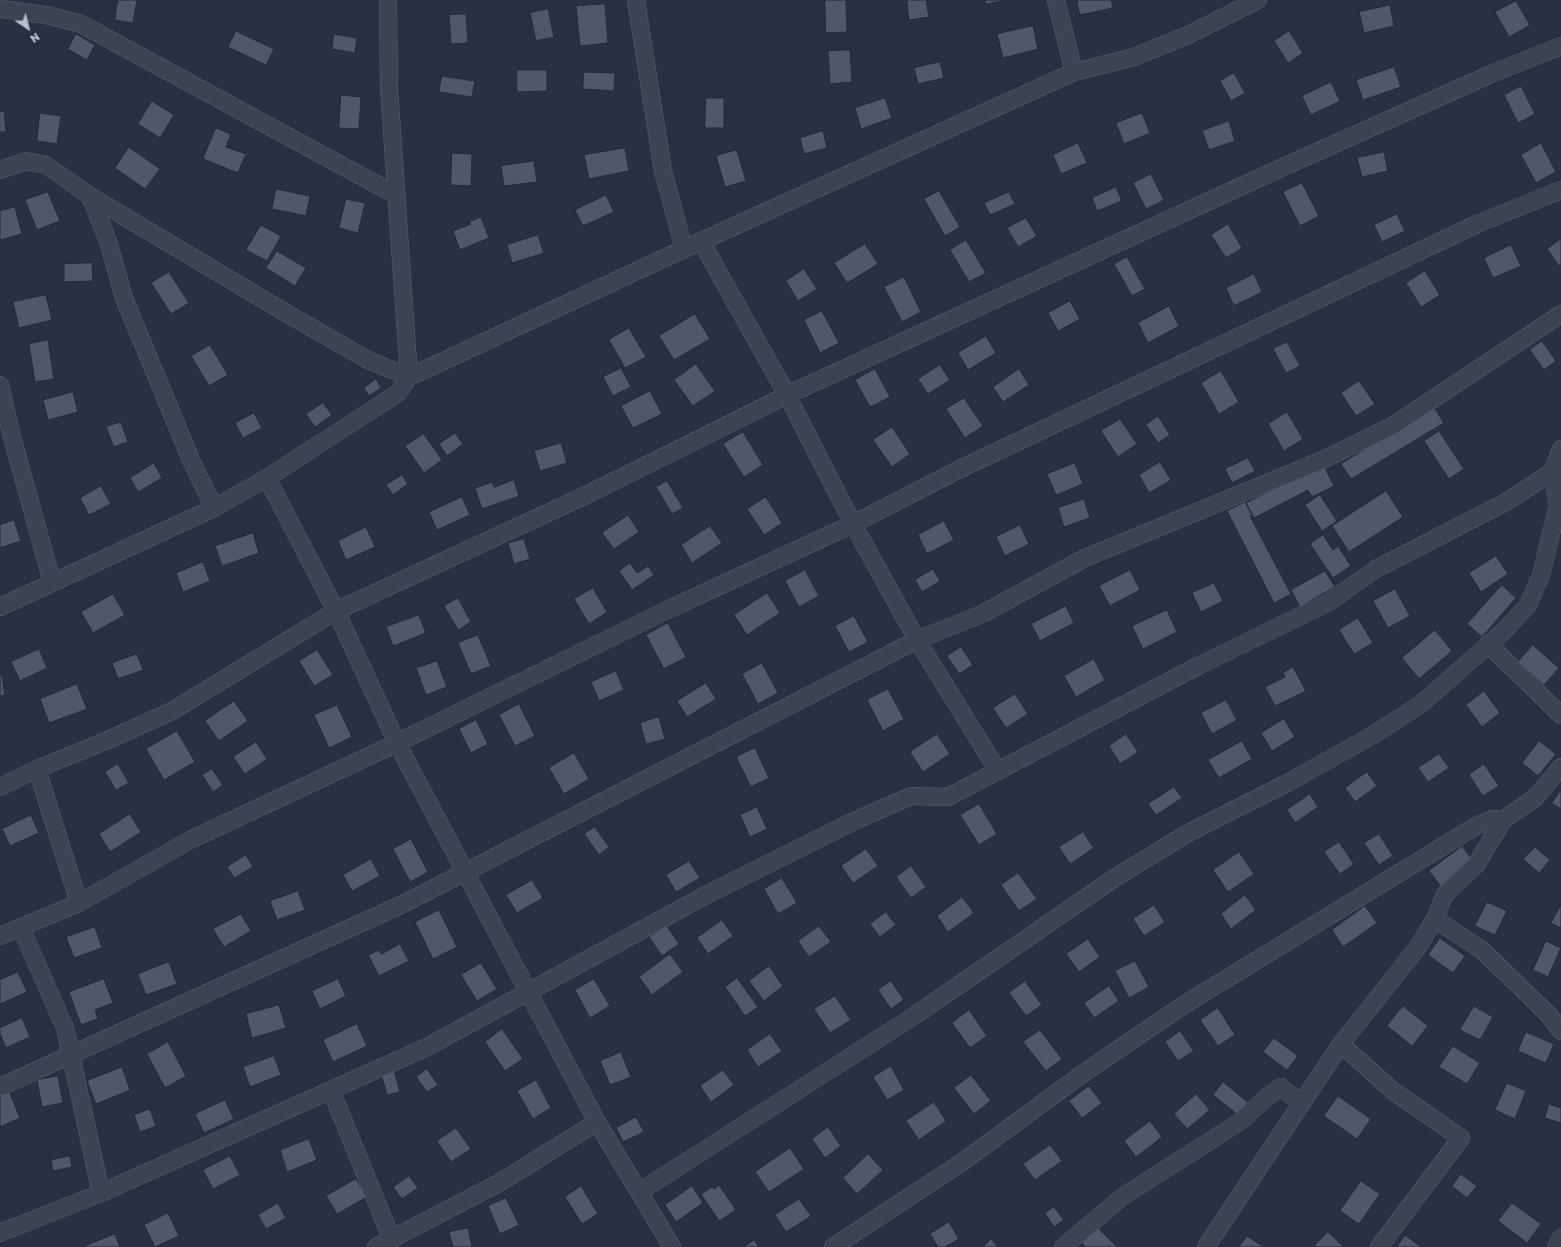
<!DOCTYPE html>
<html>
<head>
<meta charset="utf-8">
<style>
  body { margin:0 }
  #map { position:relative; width:1561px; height:1247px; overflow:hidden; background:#283141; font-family:"Golos Text",sans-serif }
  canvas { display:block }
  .north { position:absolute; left:8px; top:8px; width:40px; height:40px; -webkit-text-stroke:3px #212836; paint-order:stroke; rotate:145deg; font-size:11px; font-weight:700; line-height:16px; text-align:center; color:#b9bfcb }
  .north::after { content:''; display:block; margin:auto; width:14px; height:18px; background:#b9bfcb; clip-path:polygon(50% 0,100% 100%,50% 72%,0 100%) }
</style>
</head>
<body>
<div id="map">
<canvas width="1561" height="1247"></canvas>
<div class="north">N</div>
</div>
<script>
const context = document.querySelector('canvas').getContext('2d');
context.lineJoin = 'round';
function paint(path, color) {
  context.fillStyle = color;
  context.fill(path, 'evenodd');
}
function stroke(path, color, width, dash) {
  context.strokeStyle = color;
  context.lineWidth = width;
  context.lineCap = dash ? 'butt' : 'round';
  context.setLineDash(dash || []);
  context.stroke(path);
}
const building = new Path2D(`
  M118,0H137L133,23L115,20Z
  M825,0H846L847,32L826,33Z
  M907,0H926L929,17L909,20Z
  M985,0H1009L986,4Z
  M1077,0H1111L1113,8L1080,15Z
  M1516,1L1530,25L1509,37L1495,12Z
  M605,4L608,43L580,46L576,6Z
  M1390,5L1394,26L1364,33L1359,12Z
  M548,9L554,37L536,41L530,13Z
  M466,14L468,43L451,44L449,15Z
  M1033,26L1038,49L1003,58L997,34Z
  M236,31L274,49L266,65L228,47Z
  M1289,31L1303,53L1288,63L1274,41Z
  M76,34L95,45L87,60L68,49Z
  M334,34L357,38L355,53L332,49Z
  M850,50L852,82L830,84L828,51Z
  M940,62L944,78L918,84L914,68Z
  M1394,67L1401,87L1363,100L1356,80Z
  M517,70H547V91L517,92Z
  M584,72L615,73L614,91L583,89Z
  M1234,73L1245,93L1231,101L1220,81Z
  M442,76L475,81L472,97L439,92Z
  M1331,82L1340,101L1311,115L1302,96Z
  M1521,86L1535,114L1518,123L1504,95Z
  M341,95L361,97L359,129L339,128Z
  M706,98H724V128H705Z
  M885,98L892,118L861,129L855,108Z
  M152,101L174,115L160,138L138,124Z
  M0,111H4L6,132H0Z
  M40,113L61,116L57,144L37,141Z
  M1142,113L1150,133L1124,144L1116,123Z
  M1229,121L1235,141L1209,150L1202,131Z
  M216,128L231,134L226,147L246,154L238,173L203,159Z
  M823,131L827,148L804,154L800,138Z
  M1078,143L1087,163L1061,174L1053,155Z
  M1541,143L1556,172L1536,183L1521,155Z
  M129,147L160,169L145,189L115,168Z
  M625,148L629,171L589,179L584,155Z
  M737,150L746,181L725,187L716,156Z
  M1384,152L1388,171L1362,177L1357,158Z
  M452,153L472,154L471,186L451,185Z
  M534,161L537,182L504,186L501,166Z
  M1151,174L1164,200L1146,209L1133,183Z
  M1302,183L1319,216L1300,226L1283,192Z
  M1116,187L1122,201L1097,211L1092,198Z
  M276,189L310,196L306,216L272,209Z
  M939,191L960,227L945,236L924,199Z
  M48,192L60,221L37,230L25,200Z
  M1009,192L1015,204L990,215L984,203Z
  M606,195L614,212L583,226L575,210Z
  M346,199L365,203L358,233L339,228Z
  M15,207L22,234L0,240V211Z
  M1397,214L1405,231L1382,242L1374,225Z
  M481,217L489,238L460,250L453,231L471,224L469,222Z
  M1026,218L1037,236L1018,247L1007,228Z
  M1228,224L1242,248L1226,258L1211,235Z
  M261,225L281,236L267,261L246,250Z
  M538,235L544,253L512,263L507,245Z
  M1561,239V265L1559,266L1547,249Z
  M966,240L986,273L969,282L950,250Z
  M865,244L878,264L847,283L834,263Z
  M1511,245L1521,266L1493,278L1484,258Z
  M277,251L306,268L295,286L266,268Z
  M1127,257L1145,289L1132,296L1114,264Z
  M92,263L93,281L64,282V264Z
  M804,269L817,289L798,301L786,281Z
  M1425,271L1440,295L1421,307L1406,283Z
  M169,272L189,303L171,314L151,283Z
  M1254,274L1262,292L1234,306L1226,288Z
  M904,277L921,312L902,322L884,287Z
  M46,295L52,320L19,328L13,302Z
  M1070,301L1080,319L1058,331L1048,313Z
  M1169,306L1179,326L1148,343L1138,323Z
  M822,311L839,343L820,353L804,320Z
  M695,314L710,339L674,360L659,336Z
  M629,328L646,357L625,368L609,340Z
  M986,336L996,353L968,370L958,353Z
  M48,340L54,379L35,382L29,344Z
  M1542,341L1556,361L1544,370L1530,350Z
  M1287,342L1300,366L1286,373L1273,349Z
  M210,345L228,375L209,386L191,356Z
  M696,364L715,391L693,406L674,380Z
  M940,365L950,380L928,394L918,379Z
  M621,368L631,387L613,396L603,377Z
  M875,369L890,397L870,407L855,380Z
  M1019,369L1029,385L1003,402L993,387Z
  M1221,371L1239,402L1219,414L1201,383Z
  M376,379L381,388L369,396L364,388Z
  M1359,381L1375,404L1356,416L1341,393Z
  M650,391L662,414L633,428L621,406Z
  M73,392L78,412L48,420L43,400Z
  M964,398L983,426L965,438L946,409Z
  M323,403L332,415L315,427L306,414Z
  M1434,407L1444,423L1351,479L1341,464Z
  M1287,412L1303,439L1284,451L1268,424Z
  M254,413L262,428L243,438L235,423Z
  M1158,416L1170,435L1158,443L1146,425Z
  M1120,419L1137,444L1118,457L1101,431Z
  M121,422L128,442L114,447L106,427Z
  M892,427L910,454L892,467L873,440Z
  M1439,431L1464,469L1449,479L1424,441Z
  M743,432L763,465L744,477L723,444Z
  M455,433L463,444L447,456L439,444Z
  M424,434L442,460L424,473L405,446Z
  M561,443L567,463L540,471L534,451Z
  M1248,458L1255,471L1232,483L1225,469Z
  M1160,462L1171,480L1149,493L1139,475Z
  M154,463L162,478L138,492L130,478Z
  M1075,463L1083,484L1056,495L1047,474Z
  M1323,464L1334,486L1312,497L1308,490L1254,518L1246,503Z
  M402,475L408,484L393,495L386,485Z
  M514,480L519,496L482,509L475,488L492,482L494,487Z
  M667,481L683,508L672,514L656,487Z
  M101,486L111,504L89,515L80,498Z
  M1386,491L1403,517L1349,552L1332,526Z
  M1320,495L1337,521L1322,531L1305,505Z
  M462,497L470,515L437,530L429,512Z
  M766,497L782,523L764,535L747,509Z
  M1084,499L1090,518L1064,527L1058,508Z
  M1245,502L1252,515L1250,516L1291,594L1274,603L1227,511Z
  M628,515L639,532L614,549L602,533Z
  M14,520L21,541L0,548V525Z
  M944,521L954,540L927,554L918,535Z
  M1020,525L1029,544L1005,556L996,537Z
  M710,526L722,543L692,563L681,545Z
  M366,527L375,547L346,560L338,541Z
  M253,533L259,553L222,566L215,546Z
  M1323,535L1333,550L1338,546L1351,566L1333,578L1310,544Z
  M524,539L530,559L514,564L508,543Z
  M1496,556L1508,574L1481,592L1469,573Z
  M203,562L210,581L183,592L176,573Z
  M630,563L637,573L648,566L654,575L632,590L619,571Z
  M933,569L940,581L922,592L915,580Z
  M805,570L819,596L799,607L785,581Z
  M1130,570L1140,590L1110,606L1099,586Z
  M1325,571L1335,587L1300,607L1291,590Z
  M1214,583L1223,601L1201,612L1192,593Z
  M1502,585L1516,598L1482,637L1467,624Z
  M593,588L607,612L589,624L574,599Z
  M1395,589L1410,616L1388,628L1373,601Z
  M767,593L780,613L747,635L734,615Z
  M113,594L125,615L93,633L81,612Z
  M458,598L471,622L458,630L444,606Z
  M1066,606L1074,623L1040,641L1031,624Z
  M1167,610L1177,632L1143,649L1132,626Z
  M419,615L426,633L393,646L386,627Z
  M854,616L868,642L849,652L835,626Z
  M1358,618L1373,643L1354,654L1339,630Z
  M668,623L686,657L664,669L646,635Z
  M1435,630L1452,651L1419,679L1402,658Z
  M478,635L491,666L471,674L458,643Z
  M1533,645L1559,668L1544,685L1518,662Z
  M961,647L973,665L959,674L947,656Z
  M39,649L47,668L20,681L11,662Z
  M317,650L333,675L314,686L299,661Z
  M137,654L143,670L118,679L112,663Z
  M1094,659L1105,680L1076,697L1064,676Z
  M437,661L447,687L426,695L416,668Z
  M762,663L778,693L758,704L742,674Z
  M1293,667L1306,691L1275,706L1265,687L1285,677L1283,673Z
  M616,671L624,690L599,701L591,682Z
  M2,675L5,695L0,696V676Z
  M706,683L716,699L687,717L677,701Z
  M77,684L87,709L49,723L40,699Z
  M888,689L904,719L883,731L867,700Z
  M1484,691L1500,713L1482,727L1466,705Z
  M1015,694L1028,714L1006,728L993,708Z
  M1226,700L1237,720L1212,734L1201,713Z
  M234,701L248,721L219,741L205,721Z
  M519,704L535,736L515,746L499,715Z
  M337,705L352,737L329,748L314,715Z
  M659,717L665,739L646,744L640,723Z
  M1284,719L1295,737L1272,751L1261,733Z
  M476,720L488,744L471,753L459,729Z
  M177,731L195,762L164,780L146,749Z
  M937,734L950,754L923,772L910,752Z
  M1126,734L1138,752L1120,764L1109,746Z
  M1242,741L1252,759L1219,778L1208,760Z
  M1539,741L1556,754L1538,776L1522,763Z
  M256,742L267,759L245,774L233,757Z
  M755,748L769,778L751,787L736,757Z
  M574,753L589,779L564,794L549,768Z
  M1439,754L1449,768L1428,782L1418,768Z
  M118,764L129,783L116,790L105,772Z
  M1484,764L1499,786L1483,796L1469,775Z
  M212,769L223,785L213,792L202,775Z
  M1367,772L1377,786L1355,802L1345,788Z
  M1174,787L1182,798L1156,815L1148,804Z
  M1561,790V809L1552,803Z
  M1310,794L1318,807L1295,823L1287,810Z
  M979,804L997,834L979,845L960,815Z
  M757,807L767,829L750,837L740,815Z
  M130,814L141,832L110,852L99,834Z
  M31,815L39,833L10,846L2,829Z
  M595,827L609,847L599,855L584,834Z
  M1083,832L1094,848L1070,864L1059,847Z
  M1379,834L1393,856L1379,865L1364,843Z
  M411,839L428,872L410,882L393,849Z
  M1339,842L1354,864L1340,874L1324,852Z
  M1462,846L1475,863L1442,888L1429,871Z
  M1535,847L1550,860L1539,873L1523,859Z
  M866,849L878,866L853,883L841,866Z
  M1239,852L1254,874L1228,892L1213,870Z
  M246,855L253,867L234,878L227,867Z
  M371,859L380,876L352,891L343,875Z
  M689,861L700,878L676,892L666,875Z
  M911,866L926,887L911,898L896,877Z
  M1018,873L1037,899L1019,911L1001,885Z
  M782,878L797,903L778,914L764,889Z
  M532,880L543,898L517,913L506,895Z
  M298,891L305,910L277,920L270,901Z
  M1245,895L1256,910L1231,929L1221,914Z
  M962,897L974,913L948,932L937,916Z
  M1487,902L1507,911L1495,935L1475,926Z
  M1154,905L1165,922L1144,936L1133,919Z
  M1561,905V928L1551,923Z
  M1365,906L1377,923L1343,947L1332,930Z
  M439,910L457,947L433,959L415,922Z
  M886,912L896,925L880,937L870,924Z
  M241,914L251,931L224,947L213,929Z
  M722,920L733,936L708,954L697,938Z
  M667,926L679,944L662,956L649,937Z
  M819,926L831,942L809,957L798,941Z
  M95,927L102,948L74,958L66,937Z
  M1440,938L1465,956L1453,973L1428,955Z
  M1088,939L1100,957L1079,972L1066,954Z
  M1546,941L1561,948L1548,977L1533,970Z
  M400,944L409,961L379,976L368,955L379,950L381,954Z
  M670,954L683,972L652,995L639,977Z
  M1135,961L1149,987L1129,998L1115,971Z
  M169,962L177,984L146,995L138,974Z
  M481,963L497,989L477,1001L461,975Z
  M769,966L783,986L764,1001L749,981Z
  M18,972L27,992L0,1004V980Z
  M737,978L758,1007L745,1016L725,987Z
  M104,979L113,1003L95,1010L98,1019L81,1025L69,992Z
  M338,979L346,996L320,1009L312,991Z
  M594,979L610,1006L590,1018L575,990Z
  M891,981L904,1000L891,1009L878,990Z
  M1025,981L1042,1005L1026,1016L1009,993Z
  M1109,986L1119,1001L1094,1018L1084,1003Z
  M835,996L851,1020L830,1033L814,1009Z
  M279,1005L286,1028L252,1038L246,1014Z
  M1403,1006L1428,1026L1412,1046L1387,1026Z
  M1474,1006L1493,1017L1480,1040L1460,1030Z
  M1218,1008L1235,1035L1218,1046L1200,1020Z
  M969,1010L987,1036L970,1048L952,1023Z
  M22,1018L30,1037L6,1048L0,1034V1028Z
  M357,1024L367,1046L333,1062L323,1040Z
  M502,1029L523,1059L505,1071L485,1042Z
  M1040,1030L1062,1059L1046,1071L1023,1042Z
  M1180,1031L1194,1051L1178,1061L1165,1042Z
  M1526,1032L1554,1044L1546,1063L1518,1051Z
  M770,1034L782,1051L758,1067L747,1050Z
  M1274,1038L1298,1056L1287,1070L1263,1052Z
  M168,1042L186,1076L165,1088L147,1054Z
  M1453,1046L1480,1063L1467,1084L1439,1067Z
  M621,1052L631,1077L610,1085L600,1061Z
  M274,1056L281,1075L250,1087L243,1067Z
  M891,1066L904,1090L887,1100L873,1077Z
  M122,1067L130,1090L96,1104L87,1081Z
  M427,1069L438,1085L427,1092L416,1077Z
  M394,1070L400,1092L387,1095L381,1074Z
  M723,1070L734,1085L711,1102L700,1086Z
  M971,1075L991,1101L974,1114L954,1088Z
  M58,1076L63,1103L42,1107L37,1080Z
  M536,1080L551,1108L533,1119L517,1091Z
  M1223,1082L1248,1102L1238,1115L1213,1095Z
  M1507,1083L1526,1091L1515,1119L1495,1110Z
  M1089,1086L1102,1103L1082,1118L1069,1101Z
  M8,1088L20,1118L0,1127V1091Z
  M1196,1094L1210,1110L1187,1129L1174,1114Z
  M1338,1096L1371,1119L1357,1139L1324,1116Z
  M225,1100L234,1119L204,1133L195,1114Z
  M934,1102L946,1121L919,1140L906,1121Z
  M1549,1104L1561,1108V1123L1545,1118Z
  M150,1109L156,1126L140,1132L134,1115Z
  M636,1117L644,1132L623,1142L616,1128Z
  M1150,1121L1162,1137L1136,1157L1124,1141Z
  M828,1127L841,1146L825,1158L812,1139Z
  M456,1128L471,1149L451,1162L437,1141Z
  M309,1139L317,1160L287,1172L280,1150Z
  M1050,1145L1062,1161L1035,1180L1023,1164Z
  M790,1148L804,1169L769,1192L755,1172Z
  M868,1154L883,1170L857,1194L843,1178Z
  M70,1156L72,1167L53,1171L51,1160Z
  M230,1156L240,1175L213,1189L203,1170Z
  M1461,1174L1477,1186L1467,1198L1452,1186Z
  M409,1176L418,1188L402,1199L393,1187Z
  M356,1179L367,1197L337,1214L326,1196Z
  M1361,1181L1380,1194L1359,1224L1340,1211Z
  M719,1185L736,1210L719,1221L701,1194L712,1187L714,1189Z
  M581,1186L598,1214L582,1224L565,1197Z
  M692,1186L703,1203L676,1222L665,1205Z
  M506,1198L519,1225L500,1234L488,1206Z
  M799,1199L811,1216L786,1232L775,1215Z
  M278,1203L286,1218L266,1229L258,1215Z
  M1512,1203L1541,1224L1527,1243L1498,1221Z
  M1054,1207L1064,1220L1054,1227L1045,1213Z
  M168,1213L179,1236L155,1247L144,1225Z
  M949,1222L959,1239L945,1247H938L930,1234Z
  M468,1228L472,1247H453L449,1232Z
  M1098,1228L1117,1247H1086L1082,1243Z
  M1328,1232L1344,1247H1317L1315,1245Z
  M115,1234L120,1247H86L85,1246Z
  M1405,1235L1421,1247H1397Z
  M1247,1236L1264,1247H1239Z
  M991,1239L998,1247H983Z
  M754,1240L759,1247H744Z`);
const minor = new Path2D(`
  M636,0L663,171L684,249
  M1056,0L1074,72
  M0,9L46,15L81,24L396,195
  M0,170L26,161L46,165L90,196L286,313L368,360L409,377L389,88L388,0
  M90,196L108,241L124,298L191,460L214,508
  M701,241L787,395L853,524L917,640L998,771
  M0,385L11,433L52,582
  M267,478L336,611L397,743L597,1122L672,1247
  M0,607L214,508L267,478L398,393L409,377L684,249L1074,72L1134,57L1188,35L1258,0
  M1488,644L1561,715
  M37,769L79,903
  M0,787L37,769L108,740L172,711L336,611L582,497L787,395L1281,168L1491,74L1561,46
  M1435,919L1482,950L1549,1015L1561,1031
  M21,928L65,1028L101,1193
  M0,936L79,903L190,840L397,743L665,611L853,524L960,469L1477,224L1561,190
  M1341,1044L1393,1091L1461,1138L1379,1247
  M0,1087L403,904L917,640L982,614L1085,558L1325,459L1394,425L1561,314
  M331,1090L392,1240
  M639,1192L914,1016L1116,877L1190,832L1289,782L1373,735L1421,704L1504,631L1528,605L1541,575L1558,505L1552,472L1561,449
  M0,1233L101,1193L427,1047L706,895L854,821L911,796L948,797L1198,666L1329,602L1376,569L1506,502L1552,472
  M376,1247L499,1183L597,1122
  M833,1247L961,1163L1081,1075L1182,1006L1476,826L1493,819L1503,820
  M1063,1247L1122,1197L1241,1121L1267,1097L1281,1087L1301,1104
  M1206,1247L1341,1044L1418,947L1435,919L1445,894L1476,865L1503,820L1536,797L1561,767
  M1556,1247L1561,1238`);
paint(building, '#4e586a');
stroke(building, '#232a38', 1);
stroke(minor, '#5a616e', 18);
stroke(minor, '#3c4351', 17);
</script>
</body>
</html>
